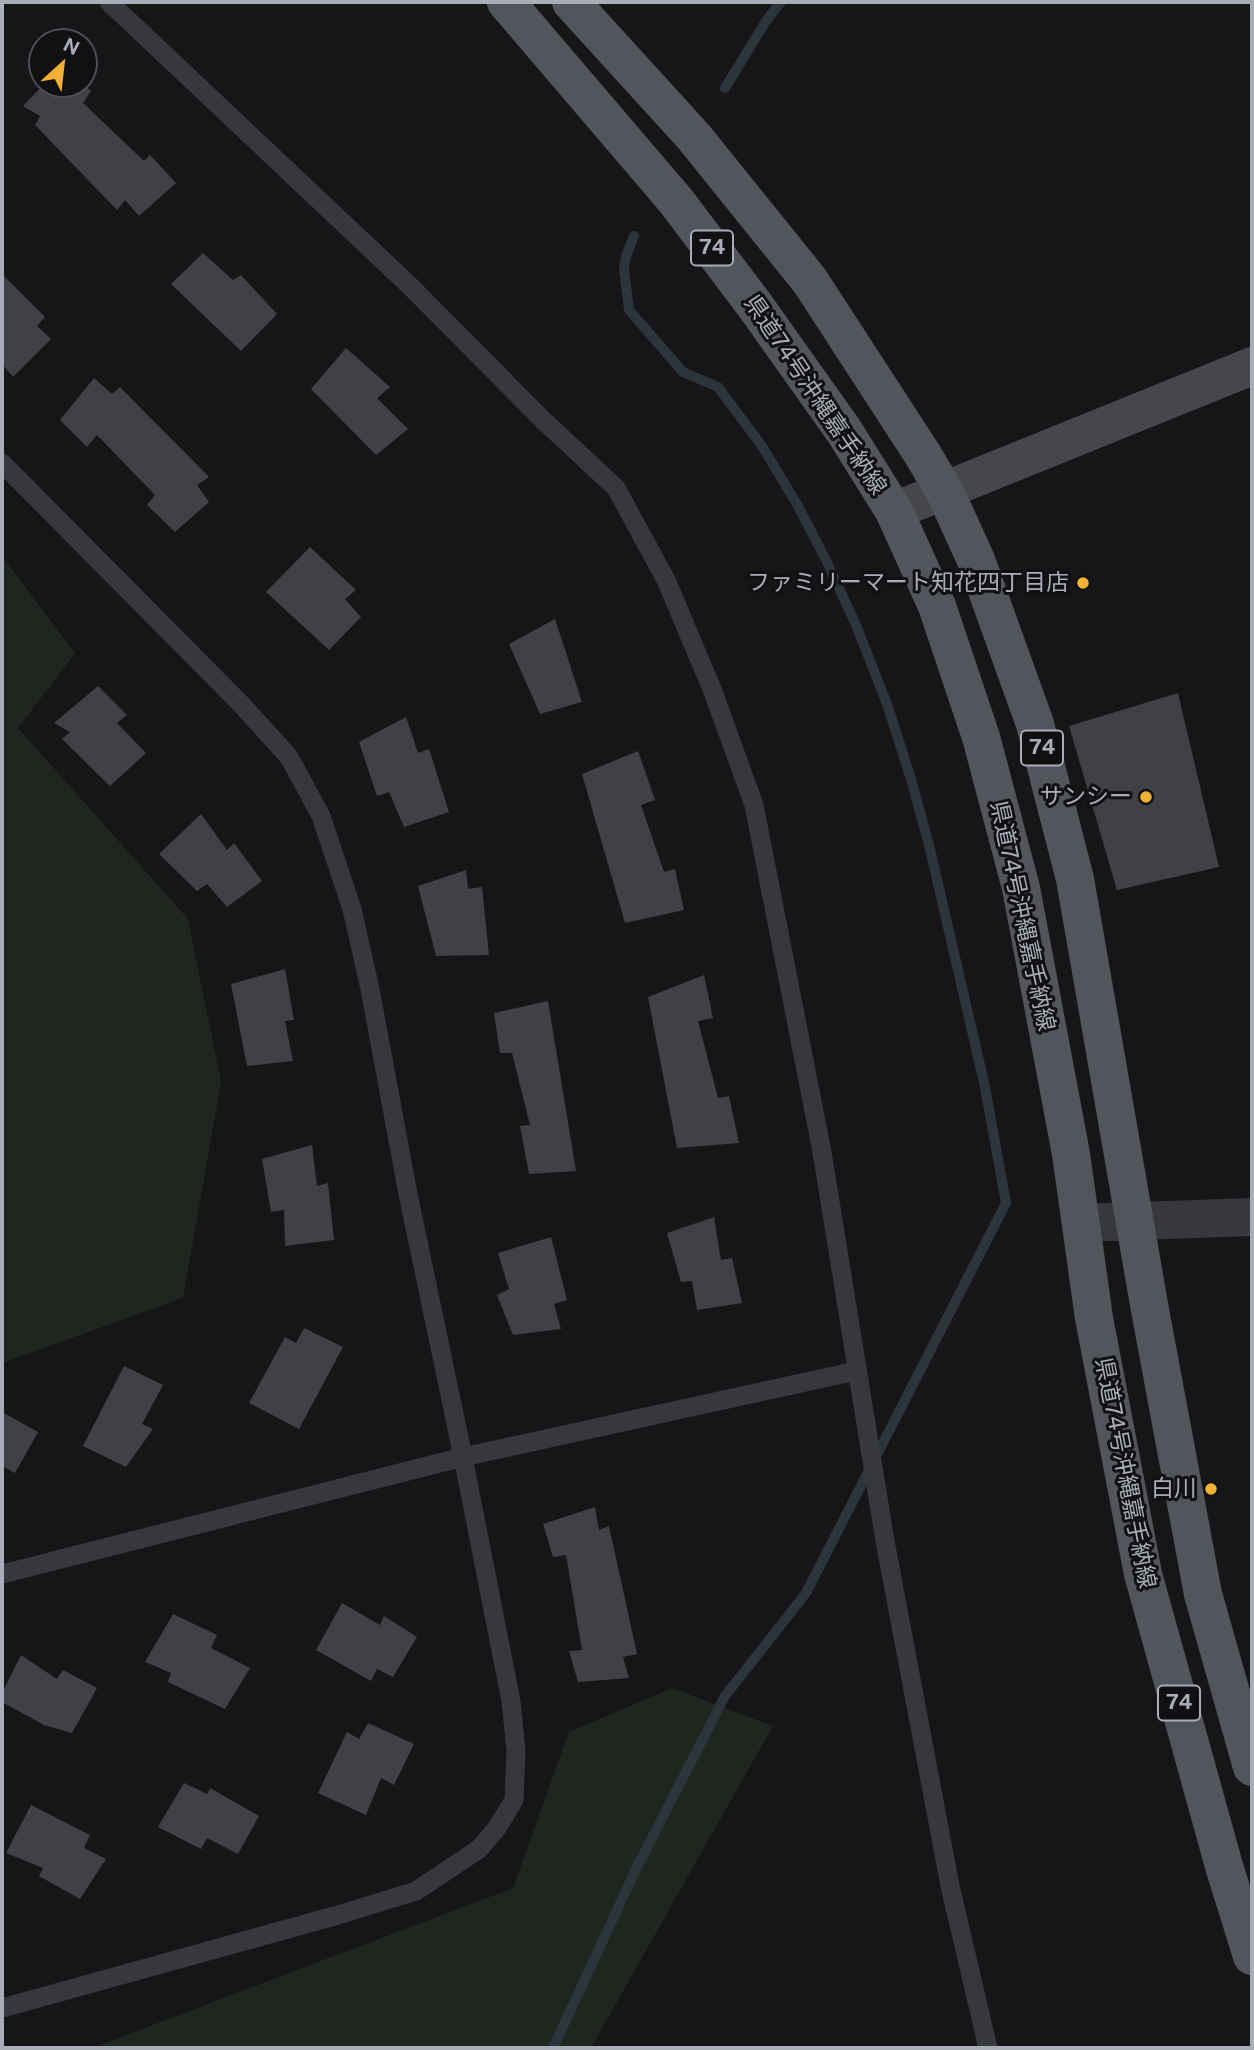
<!DOCTYPE html>
<html>
<head>
<meta charset="utf-8">
<style>
  body { margin:0 }
  #map { position:relative; width:1254px; height:2050px; overflow:hidden; background:#161618; font-family:"Public Sans",sans-serif }
  canvas { display:block }
  .frame { position:absolute; inset:0; border:4px solid #a8adb8; pointer-events:none }
  .north { position:absolute; left:28px; top:28px; width:70px; height:70px; box-sizing:border-box; background:#111113; border:2px solid #4d4f55; border-radius:50%; rotate:27deg; font-size:19px; font-weight:700; line-height:28px; text-align:center; color:#a8adb8 }
  .north::after { content:''; display:block; margin:auto; width:24px; height:32px; background:#f2b134; clip-path:polygon(50% 0,100% 100%,50% 72%,0 100%) }
</style>
</head>
<body>
<div id="map">
<canvas width="1254" height="2050"></canvas>
<div class="frame"></div>
<div class="north">N</div>
</div>
<script>
const context = document.querySelector('canvas').getContext('2d');
context.lineJoin = 'round';
function paint(path, color) {
  context.fillStyle = color;
  context.fill(path, 'evenodd');
}
function stroke(path, color, width, dash) {
  context.strokeStyle = color;
  context.lineWidth = width;
  context.lineCap = dash ? 'butt' : 'round';
  context.setLineDash(dash || []);
  context.stroke(path);
}
function write(font, color, halo, rows, align = 'center') {
  context.font = font + ' "Public Sans","Noto Sans JP",sans-serif';
  context.lineWidth = 6;
  context.setLineDash([]);
  context.textBaseline = 'middle';
  context.strokeStyle = halo;
  context.fillStyle = color;
  for (const [text, x, y, turn = 0] of rows) {
    context.save();
    context.translate(x, y);
    context.rotate((+turn || 0) * Math.PI / 180);
    context.textAlign = isNaN(turn) ? turn : align;
    if (halo) context.strokeText(text, 0, 0);
    context.fillText(text, 0, 0);
    context.restore();
  }
}
const green = new Path2D(`
  M2,556L75,653L18,728L188,919L221,1082L183,1298L2,1363Z
  M672,1688L773,1726L591,2048H92L513,1888L569,1732Z`);
const stream = new Path2D(`
  M725,88L766,21L781,2
  M553,2048L636,1869L725,1696L806,1593L1006,1203L985,1087L930,849L911,779L887,704L856,625L827,562L798,506L762,446L718,387L683,372L629,310L624,269L626,256L634,236`);
const building = new Path2D(`
  M44,84H83L91,91L83,103L144,161L150,155L176,183L139,216L125,200L117,210L35,125L40,116L23,106Z
  M203,253L233,280L241,275L277,314L241,351L171,284Z
  M2,274L45,317L37,326L51,339L13,377L2,364Z
  M346,348L390,387L377,398L408,429L376,455L311,389Z
  M94,378L112,394L120,387L209,477L197,485L209,502L175,532L147,505L155,495L97,435L87,447L60,420Z
  M310,547L356,590L345,599L361,617L329,650L266,592Z
  M555,619L582,702L540,714L509,644Z
  M98,686L127,715L117,723L146,753L110,786L62,739L70,732L54,723Z
  M1178,693L1219,867L1117,890L1069,726Z
  M406,717L418,753L429,749L449,812L404,827L389,792L377,796L359,742Z
  M638,751L655,800L641,805L664,872L675,869L684,910L625,923L582,774Z
  M201,814L227,850L234,843L262,881L227,907L207,884L197,891L159,854Z
  M466,870L468,889L482,887L489,955L436,956L418,886Z
  M285,969L294,1020L285,1021L293,1061L247,1066L231,984Z
  M704,975L713,1018L698,1021L718,1098L729,1096L739,1143L677,1148L648,997Z
  M548,1001L576,1171L529,1174L520,1126L530,1125L512,1053H500L494,1013Z
  M312,1145L317,1186L328,1183L334,1240L285,1246L284,1210L271,1212L262,1159Z
  M714,1217L721,1260L732,1258L742,1303L697,1310L692,1281L681,1282L667,1233Z
  M551,1237L567,1300L554,1304L561,1329L513,1335L497,1295L509,1289L498,1253Z
  M304,1328L343,1347L299,1429L249,1403L285,1337L296,1343Z
  M124,1366L163,1385L142,1424L153,1429L126,1467L83,1446Z
  M2,1412L38,1432L15,1473L2,1466Z
  M595,1507L599,1530L609,1526L637,1654L623,1657L629,1678L578,1682L569,1651L582,1650L566,1555L553,1557L543,1524Z
  M342,1603L380,1625L384,1616L417,1637L393,1677L377,1669L371,1681L316,1650Z
  M173,1614L217,1635L211,1648L250,1668L225,1709L168,1682L171,1673L145,1662Z
  M21,1655L57,1679L63,1670L97,1688L72,1733L44,1725L2,1702V1693Z
  M368,1723L414,1744L394,1785L381,1778L366,1815L318,1793L347,1732L359,1739Z
  M184,1783L207,1794L210,1788L259,1816L238,1854L207,1838L201,1849L158,1827Z
  M31,1805L90,1835L84,1848L106,1859L80,1899L39,1876L43,1868L6,1853Z`);
const lane = new Path2D(`
  M109,2L410,286L544,421L616,488L666,580L712,689L754,805L822,1152L885,1541L950,1886L988,2048
  M2,463L241,704L289,757L321,816L352,909L370,989L408,1194L463,1457L511,1701L516,1751L514,1800L497,1828L479,1849L416,1891L338,1915L2,2008
  M2,1574L463,1457L856,1371`);
const street = new Path2D(`
  M1081,1223L1252,1217`);
const secondary = new Path2D(`
  M894,511L1252,366`);
const primary = new Path2D(`
  M506,2L676,201L756,307L844,431L894,511L937,606L981,737L1021,888L1071,1154L1094,1318L1143,1574L1224,1866L1252,1956
  M571,2L694,137L810,281L923,455L945,492L976,560L1035,724L1075,879L1150,1310L1203,1594L1252,1767`);
const markers = [
  [1083,583,7,"#f2b134"],
  [1146,797,7,"#f2b134"],
  [1211,1489,7,"#f2b134"]
];
const shields = [
  [712,248,42],
  [1042,748,42],
  [1179,1703,42]
];
const shieldNames = [
  ["74",712,248],
  ["74",1042,748],
  ["74",1179,1703]
];
const streetNames = [
  ["県道74号沖縄嘉手納線",815,395,56],
  ["県道74号沖縄嘉手納線",1022,916,78],
  ["県道74号沖縄嘉手納線",1125,1473,79]
];
const poiNames = [
  ["ファミリーマート知花四丁目店",1069,583],
  ["サンシー",1132,797],
  ["白川",1197,1489]
];
paint(green, '#1e261f');
stroke(stream, '#2c353c', 10);
paint(building, '#404145');
stroke(lane, '#37383d', 19);
stroke(street, '#37383d', 38);
stroke(secondary, '#45474d', 38);
stroke(primary, '#53555c', 38);
for (const [x, y, r, color] of markers) {
  const dot = new Path2D();
  dot.arc(x, y, r, 0, 2 * Math.PI);
  context.fillStyle = color;
  context.fill(dot);
  stroke(dot, '#111113', 2.5);
}
for (const [x, y, w] of shields) {
  const box = new Path2D();
  box.roundRect(x - w / 2, y - 17.5, w, 35, 5);
  context.fillStyle = '#111113';
  context.fill(box);
  stroke(box, '#a8adb8', 2);
}
write('bold 21px', '#a8adb8', null, shieldNames);
write('23px', '#a8adb8', '#111113', streetNames);
write('23px', '#a8adb8', '#111113', poiNames, 'right');
</script>
</body>
</html>
